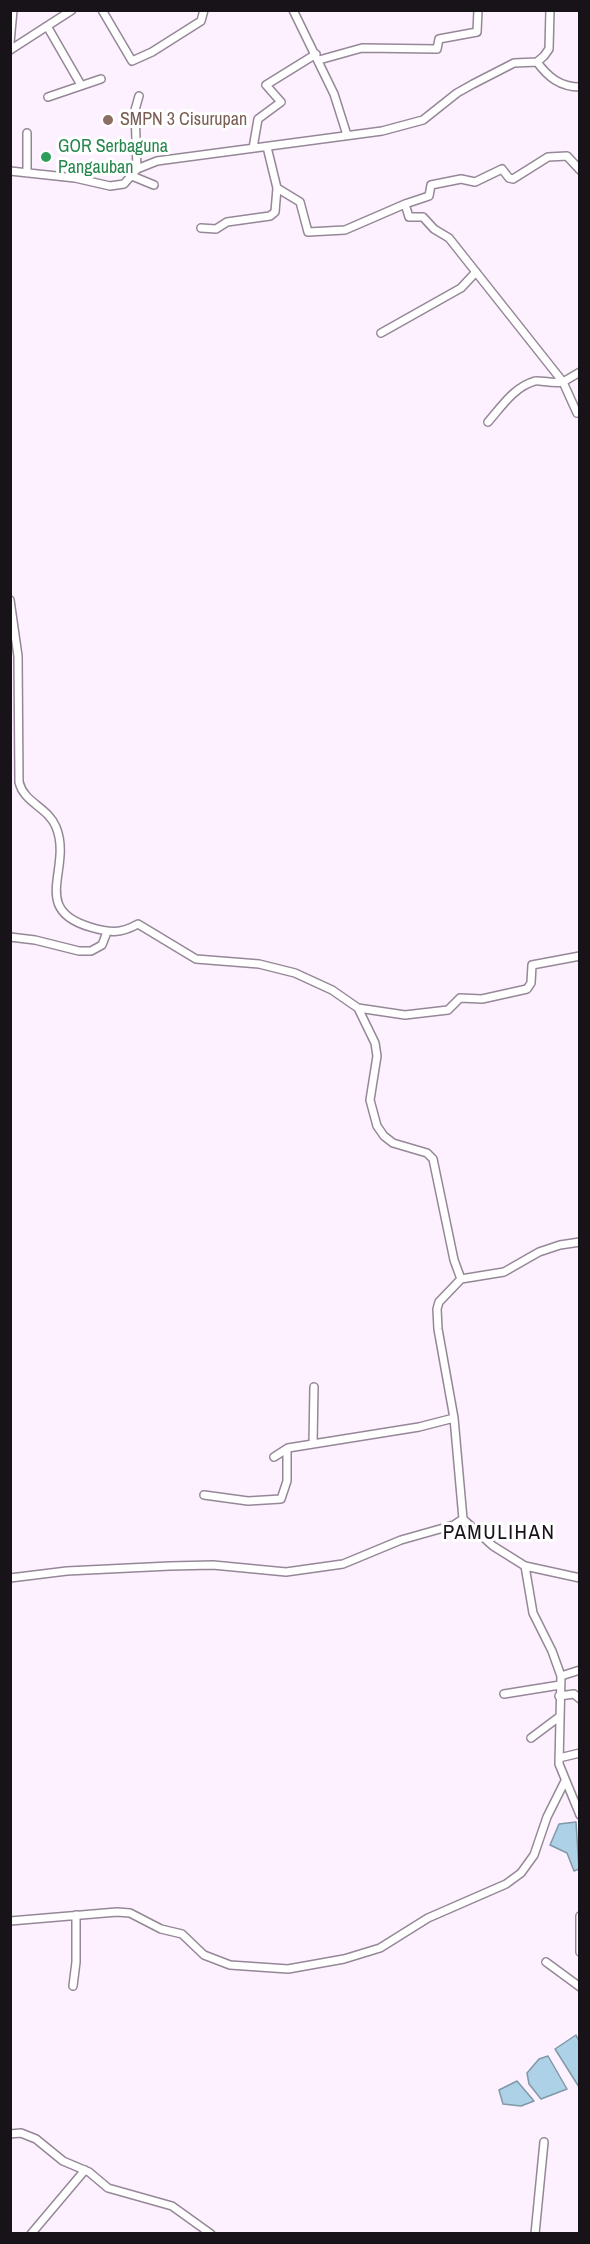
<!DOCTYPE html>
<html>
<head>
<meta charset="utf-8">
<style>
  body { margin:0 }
  #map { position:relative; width:590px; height:2244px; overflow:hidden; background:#fdf1ff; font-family:"Archivo Narrow",sans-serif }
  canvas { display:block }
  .frame { position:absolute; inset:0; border:12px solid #181319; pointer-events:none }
</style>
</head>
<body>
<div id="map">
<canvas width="590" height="2244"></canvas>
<div class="frame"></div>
</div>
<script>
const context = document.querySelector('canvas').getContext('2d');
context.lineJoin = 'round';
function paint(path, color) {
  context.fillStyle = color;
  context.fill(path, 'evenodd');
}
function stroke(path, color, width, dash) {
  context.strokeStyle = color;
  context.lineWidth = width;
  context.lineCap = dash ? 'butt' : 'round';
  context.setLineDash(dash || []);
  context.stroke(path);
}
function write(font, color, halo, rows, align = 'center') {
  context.font = font + ' "Archivo Narrow",sans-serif';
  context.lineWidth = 6;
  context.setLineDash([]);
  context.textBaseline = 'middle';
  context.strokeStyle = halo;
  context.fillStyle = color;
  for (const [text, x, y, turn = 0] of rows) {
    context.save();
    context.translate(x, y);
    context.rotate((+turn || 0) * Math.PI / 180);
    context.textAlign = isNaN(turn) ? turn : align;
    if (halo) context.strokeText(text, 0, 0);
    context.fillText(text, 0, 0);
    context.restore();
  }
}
const water = new Path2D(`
  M576,1822L579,1869L574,1871L567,1853L550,1845L559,1824Z
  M576,2035L579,2041V2087L555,2049Z
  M548,2056L567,2089L541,2099L529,2084L527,2073L539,2059Z
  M517,2081L534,2101L521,2106L503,2104L499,2090Z`);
const minor = new Path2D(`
  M102,10L132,61L152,52L201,21L204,10
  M293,10L334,94L347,135
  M47,26L81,85
  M10,43L13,10
  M10,50L72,10
  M319,60L362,48L437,49L439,39L477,32L478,10
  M537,62C548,77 560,87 580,87
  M48,97L101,79
  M27,133V173
  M267,147L277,188L300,202L308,232L345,230L405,204L409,217H423L434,229L449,238L563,382L580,372
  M253,148L258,119L281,102L266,85L316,54
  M137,169L135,110L139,96
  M10,171L75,178L110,186L124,184L137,169L157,161L382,131L423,120L457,93L473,84L514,63L537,62L544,56L549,49L550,10
  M132,176L154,185
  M405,204L429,196L431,185L461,179L475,182L502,169L509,178L513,179L548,157L567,156L580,170
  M201,228L216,229L227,222L270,216L275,212L277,188
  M381,333L461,288L476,272
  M488,422C502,406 514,387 535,381C539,380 554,384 563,382L577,413
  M10,600L18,656L19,782C24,803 48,807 56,827C73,868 29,909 90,927C110,933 120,934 138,924L196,959L259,964L295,973L332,990L358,1008L375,1043L377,1056L370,1100L377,1126L384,1136L393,1143L427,1153L433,1159L454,1260L461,1279L439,1302L437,1309L438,1329L454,1418L463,1519L493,1546L525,1566L533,1613L552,1651L561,1676L559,1764L580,1815
  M10,937L35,940L79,951H91L102,945L107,932
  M358,1008L405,1015L448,1010L460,998L482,999L527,989L531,983L532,965L580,956
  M461,1279L504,1272L539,1252L560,1245L580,1242
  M313,1443L314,1387
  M274,1457L288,1448L419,1427L454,1418
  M204,1495L248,1501L281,1499L287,1481V1449
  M525,1566L580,1578
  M10,1578L67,1571L170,1566L213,1565L286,1572L343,1564L401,1540L454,1525L463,1519
  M561,1676L580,1670
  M504,1694L560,1685
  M559,1696L574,1694L580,1699
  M531,1738L559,1717
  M559,1758L580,1753
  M580,1916V1952
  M10,1921L117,1912L130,1913L161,1929L182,1934L204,1955L230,1965L288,1969L344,1959L380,1948L428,1918L506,1884L521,1873L534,1855L547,1817L565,1781
  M546,1962L580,1987
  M73,1986L76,1962V1915
  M10,2134L21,2133L36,2139L63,2161L89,2172L108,2188L172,2206L211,2234
  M31,2234L85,2170
  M535,2234L544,2142`);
const markers = [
  [108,120,6,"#8d6e63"],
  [46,157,6,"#2e9e5b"]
];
const educationNames = [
  ["SMPN 3 Cisurupan",120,120]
];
const leisureNames = [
  ["GOR Serbaguna",58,147],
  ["Pangauban",58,168]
];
const quarterNames = [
  ["PAMULIHAN",499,1533]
];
paint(water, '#add1e6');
stroke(water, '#8098a8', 1.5);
stroke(minor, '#958797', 10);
stroke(minor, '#fff', 7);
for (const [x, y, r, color] of markers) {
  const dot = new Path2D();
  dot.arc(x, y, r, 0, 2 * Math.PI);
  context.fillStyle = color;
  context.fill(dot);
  stroke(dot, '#fff', 2);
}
write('18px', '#785e54', '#fff', educationNames, 'left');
write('18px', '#27864d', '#fff', leisureNames, 'left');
context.letterSpacing = '1.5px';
write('21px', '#181319', '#fff', quarterNames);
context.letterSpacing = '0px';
</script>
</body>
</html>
